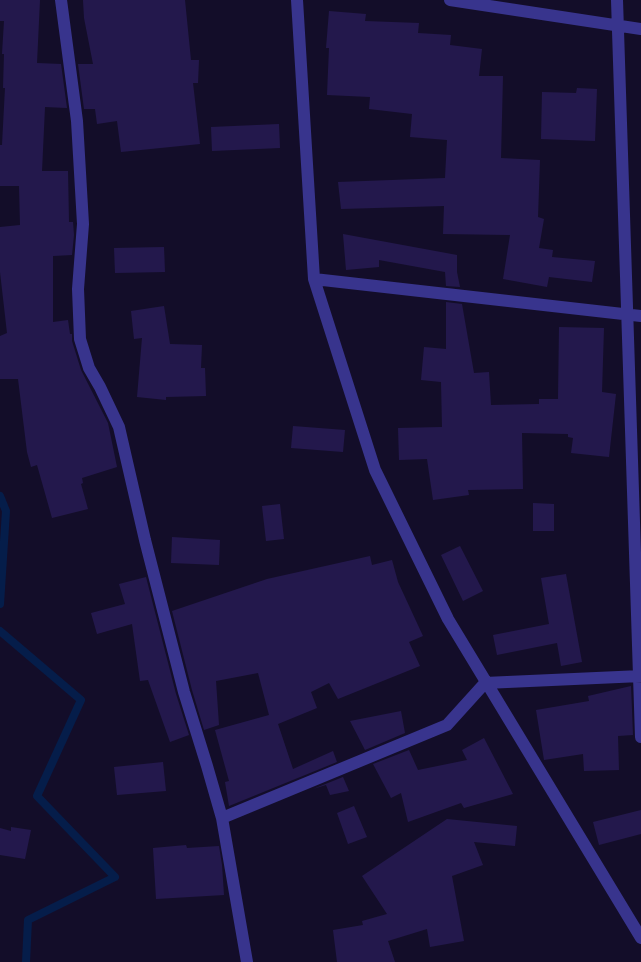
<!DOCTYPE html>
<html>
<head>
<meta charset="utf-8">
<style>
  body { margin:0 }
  canvas { display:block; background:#130d29 }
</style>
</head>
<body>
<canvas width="641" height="962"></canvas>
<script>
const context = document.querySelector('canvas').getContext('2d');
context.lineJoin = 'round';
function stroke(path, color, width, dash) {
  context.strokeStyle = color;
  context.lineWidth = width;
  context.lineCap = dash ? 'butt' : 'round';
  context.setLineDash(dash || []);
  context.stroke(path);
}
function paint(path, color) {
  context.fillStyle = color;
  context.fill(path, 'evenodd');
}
const stream = new Path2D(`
  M0,496L6,511L0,604
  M0,631L81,700L37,796L115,877L28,920L26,962`);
const building = new Path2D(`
  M0,0H40L37,63L61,64L67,108L45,107L42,171H68L69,222H73L74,235L72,255L53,256V322L68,320L70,334H72V341L81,370L108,423L117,467L82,478L83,483L81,484L88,509L52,518L37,465L31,467L27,452L18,379H0V336L7,333L0,272V227L20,225L19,186H0V145H2L5,88H3L4,54H2L4,21H0Z
  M83,0H185L191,60H199L198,83H193L200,144L121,152L117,121L97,124L95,109H84L78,64H93L84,18Z
  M329,11L366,14L365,21L419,23L418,33L451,35L450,45L482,49L479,76H503L501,158L540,160L538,217L544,219L539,248L553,250L552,257L595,261L592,282L549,277L547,287L503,279L510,235L443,234L444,206L341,209L338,182L445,178L447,140L410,137L412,114L369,109L370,97L327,95L329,48H326Z
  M577,88L597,89L595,141L541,139L542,92L576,93Z
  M279,124L280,148L212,151L211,127Z
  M343,234L457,255V272L460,287L446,286L445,272L379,260V267L346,270Z
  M164,247L165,272L115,273L114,248Z
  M446,302L462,304L474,373L489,372L491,405L539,404V399H558L559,327L604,328L602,392L616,394L609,457L571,453L573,438L568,437V434L522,433L523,489L468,490L469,495L433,500L427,459L399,460L398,428L442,427L441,382L421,380L424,347L446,349Z
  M164,306L170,344L202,345L201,368H205L206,396L166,397V400L137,397L142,338L134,339L131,311Z
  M293,426L345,430L343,452L291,448Z
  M533,503L554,504V531H533Z
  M280,504L284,539L266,541L262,506Z
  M172,537L220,540L219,565L171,563Z
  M460,546L483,591L463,601L441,555Z
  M370,556L372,565L392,560L398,582L423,636L409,642L420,666L338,699L329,683L311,692L317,708L278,724L293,769L333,751L337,762L229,806L225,782L229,781L215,730L269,715L258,673L216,681L219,725L204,730L192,690L172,611L267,579Z
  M566,574L582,662L561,666L557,643L497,655L493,635L549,624L541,578Z
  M146,577L176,694L189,735L170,742L148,680L140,681L132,624L97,634L91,613L125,604L119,584Z
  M631,686L633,735L618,736L619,770L584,771L583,754L544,760L536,710L589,701L588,696Z
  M401,711L405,733L365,750L350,721Z
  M484,738L513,794L464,808L461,803L408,822L401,793L391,798L373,764L409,750L418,770L467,760L462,750Z
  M163,762L166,791L117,795L114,767Z
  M343,777L349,791L330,795L326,785L313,789Z
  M354,806L367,837L348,844L337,813Z
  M641,810V834L599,845L593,822Z
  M447,819L517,826L515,846L474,842L483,865L452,876L464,941L430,947L427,929L388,941L395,962H337L333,930L363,925L362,921L387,914L362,876Z
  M11,827L31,830L25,859L0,855V828L11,831Z
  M186,845L187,848L219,846L222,865L224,895L156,899L153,848Z`);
const minor = new Path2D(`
  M61,0L77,121L83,224L78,289L80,339L89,368L100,387L119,427L145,540L184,692L207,766L222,818L247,962
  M297,0L314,279L375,470L448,619L641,938
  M450,0L641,29
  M617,0L641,737
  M314,279L641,316
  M222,818L447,725L485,683L641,676`);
stroke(stream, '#051d4a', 8);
paint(building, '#23184c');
stroke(minor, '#38348d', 12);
</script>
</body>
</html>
